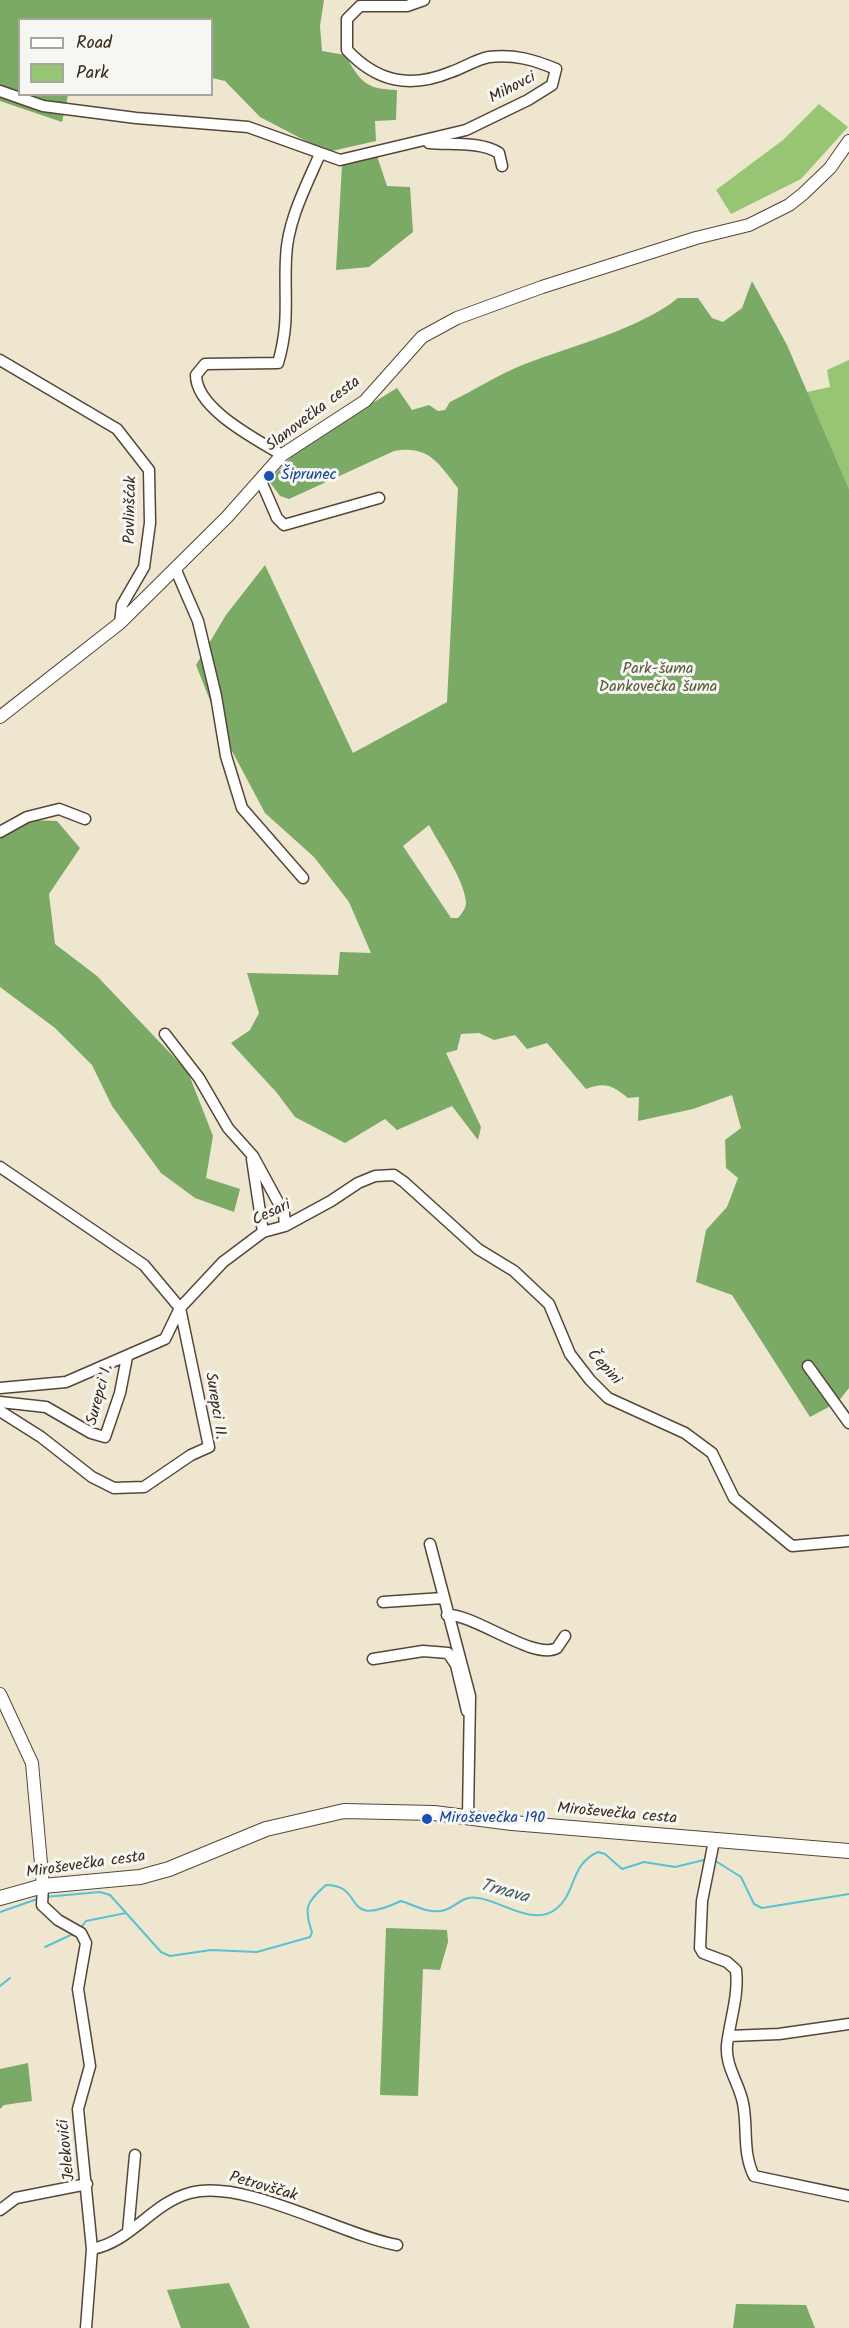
<!DOCTYPE html>
<html>
<head>
<meta charset="utf-8">
<style>
  body { margin:0 }
  #map { position:relative; width:849px; height:2328px; overflow:hidden; background:#efe6cf; font-family:Kalam,sans-serif }
  canvas { display:block }
  .legend { position:absolute; left:18px; top:18px; width:195px; height:78px; box-sizing:border-box; background:#f6f6f2; border:2px solid #aba49d; margin:0; padding:8px 10px; list-style:none; font-size:18px; color:#3b2a1e }
  .legend li { display:flex; align-items:center; gap:12px; height:30px }
  .legend b { width:30px; border:2px solid #aba49d }
</style>
</head>
<body>
<div id="map">
<canvas width="849" height="2328"></canvas>
<ul class="legend">
<li><b style="height:8px;background:#fff"></b>Road</li>
<li><b style="height:16px;background:#98c573"></b>Park</li>
</ul>
</div>
<script>
const context = document.querySelector('canvas').getContext('2d');
context.lineJoin = 'round';
function paint(path, color) {
  context.fillStyle = color;
  context.fill(path, 'evenodd');
}
function stroke(path, color, width, dash) {
  context.strokeStyle = color;
  context.lineWidth = width;
  context.lineCap = dash ? 'butt' : 'round';
  context.setLineDash(dash || []);
  context.stroke(path);
}
function write(font, color, halo, rows, align = 'center') {
  context.font = font + ' Kalam,sans-serif';
  context.lineWidth = 6;
  context.setLineDash([]);
  context.textBaseline = 'middle';
  context.strokeStyle = halo;
  context.fillStyle = color;
  for (const [text, x, y, turn = 0] of rows) {
    context.save();
    context.translate(x, y);
    context.rotate((+turn || 0) * Math.PI / 180);
    context.textAlign = isNaN(turn) ? turn : align;
    if (halo) context.strokeText(text, 0, 0);
    context.fillText(text, 0, 0);
    context.restore();
  }
}
const green = new Path2D(`
  M819,104L848,127L801,179L731,214L716,190L783,140Z
  M849,360V489L807,392L830,387L827,370Z`);
const forest = new Path2D(`
  M0,0H324L320,26L322,51L345,55C361,82 365,89 397,90L396,120L375,121L376,141L327,152L260,117L225,81L212,78V20H20V94L68,95L62,122L0,101Z
  M377,156L387,186L410,187L413,232L369,267L336,270L342,165Z
  M752,281L787,345L849,489V1388L838,1402L810,1417L732,1295L696,1282L706,1230L727,1207L738,1178L726,1168L725,1140L741,1128L732,1095L693,1109L638,1121L639,1097L628,1098C612,1085 605,1082 586,1089L547,1043L527,1049L515,1035L494,1040L479,1033L461,1034L457,1050L446,1053L481,1127L478,1140L452,1106L397,1130L385,1119L345,1143L295,1117L277,1093L231,1043L250,1030L259,1013L247,973L338,975L340,952L371,953L349,902L314,857L265,813L224,736L196,665L226,615L265,565L353,753L447,702L458,488C438,463 429,445 394,451L289,499L280,496L269,481L299,448L397,388L412,410L429,405L438,411L445,410L450,402C475,390 499,374 525,364C571,346 640,329 678,298H698L712,318L723,322L742,308ZM429,825C440,846 464,879 466,902C466,909 462,913 458,918H451L403,846Z
  M30,820L57,821L80,848L49,894L55,944L97,976L188,1072L213,1136L206,1178L240,1189L234,1212L195,1198L161,1173L112,1106L92,1065L55,1028L0,987V835Z
  M386,1928L447,1930L448,1942L440,1970L423,1969L418,2096L380,2095Z
  M28,2063L32,2101L4,2105L0,2109V2069Z
  M229,2283L250,2328H181L167,2290Z
  M736,2304L806,2305L815,2328H733Z`);
const stream = new Path2D(`
  M714,1860L741,1877L754,1904L762,1908L849,1894
  M45,1897L100,1892L110,1895L161,1952L170,1956L211,1950L257,1952L310,1937L312,1932C303,1907 307,1902 326,1885C367,1885 339,1930 401,1901C414,1905 427,1913 441,1911C455,1909 461,1895 478,1898C502,1901 533,1927 556,1909C577,1893 569,1865 598,1852L605,1854L622,1869L644,1862L675,1867L708,1859
  M0,1912L40,1898
  M80,1929L86,1921L126,1913
  M45,1947L75,1933
  M0,1986L10,1978`);
const minor = new Path2D(`
  M0,91L43,106L136,118L248,127L340,160L466,130L528,100L552,85L556,69C534,60 515,54 489,57C477,59 463,68 451,72C410,89 377,82 347,50V19L360,6H407L424,0
  M429,143C450,145 481,141 499,153L502,166
  M0,360L117,429L149,470L150,523L144,567L122,605L120,623
  M282,455C256,439 196,409 196,375L205,364L278,363C290,322 284,298 286,258C287,222 306,186 320,154
  M261,481L277,518L284,525L379,498
  M175,568L198,621L216,696L226,756L242,808L303,878
  M0,832L27,817L59,809L85,819
  M165,1034L199,1078L228,1128L253,1156L284,1213L285,1226
  M252,1159L263,1232
  M0,1167L144,1265L180,1308L209,1447L191,1455L144,1487L114,1488L92,1477L41,1437L0,1411
  M808,1366L849,1423
  M0,1388L66,1382L165,1339L180,1308L223,1262L263,1232L285,1226L331,1201L358,1183L375,1176L394,1175L404,1182L478,1249L514,1271L549,1304L570,1354L590,1380L608,1398L685,1433L712,1453L734,1498L792,1546L849,1541
  M0,1402L46,1407L91,1433L105,1437L120,1393L127,1357
  M430,1544L470,1696L468,1817
  M383,1602L443,1598
  M447,1615C473,1613 534,1661 557,1648L565,1636
  M373,1659L423,1651L448,1653L456,1665L467,1711
  M714,1841L702,1901L700,1948L703,1953L727,1962L736,1970C739,1996 730,2019 727,2045C725,2066 739,2083 743,2103C748,2128 742,2152 754,2176L849,2196
  M43,1886L42,1905L58,1920L81,1933L86,1943L78,1989L90,2066L78,2109L92,2249L86,2328
  M729,2036L779,2034L849,2024
  M0,2210L16,2198L87,2184
  M128,2232L135,2155
  M92,2249C131,2242 152,2203 190,2193C244,2178 341,2235 397,2245`);
const tertiary = new Path2D(`
  M0,717L120,623L227,517L282,455L365,401L422,337L457,318L542,287L696,238L749,225L789,205L803,194L830,168L849,141
  M0,1694L32,1763L43,1886`);
const secondary = new Path2D(`
  M0,1898L43,1886L140,1877L169,1869L266,1829L344,1811L434,1813L512,1823L849,1851`);
const markers = [
  [269,476,6,"#1a4fb4"],
  [427,1819,6,"#1a4fb4"]
];
const streetNames = [
  ["Mihovci",513,89,-28],
  ["Slanovečka cesta",314,415,-37],
  ["Pavlinšćak",132,510,-89],
  ["Cesari",272,1214,-25],
  ["Čepini",603,1368,47],
  ["Surepci I.",101,1395,-75],
  ["Surepci II.",214,1406,81],
  ["Miroševečka cesta",617,1815,5],
  ["Miroševečka cesta",86,1866,-8],
  ["Jelekovići",68,2150,-96],
  ["Petrovščak",263,2188,16]
];
const transitNames = [
  ["Šiprunec",281,476],
  ["Miroševečka 190",439,1819]
];
const parkNames = [
  ["Park-šuma",658,670],
  ["Dankovečka šuma",658,688]
];
const waterNames = [
  ["Trnava",504,1893,15]
];
paint(green, '#98c573');
paint(forest, '#7aaa65');
stroke(stream, '#57c2d1', 2);
stroke(minor, '#564639', 13);
stroke(tertiary, '#564639', 14);
stroke(secondary, '#564639', 16);
stroke(minor, '#fff', 10);
stroke(tertiary, '#fff', 12);
stroke(secondary, '#fff', 14);
for (const [x, y, r, color] of markers) {
  const dot = new Path2D();
  dot.arc(x, y, r, 0, 2 * Math.PI);
  context.fillStyle = color;
  context.fill(dot);
  stroke(dot, '#f6f6f2', 2);
}
write('16px', '#3b2a1e', '#f6f6f2', streetNames);
write('16px', '#164399', '#f6f6f2', transitNames, 'left');
write('16px', '#575838', '#f6f6f2', parkNames);
write('italic 18px', '#435854', '#f6f6f2', waterNames);
</script>
</body>
</html>
